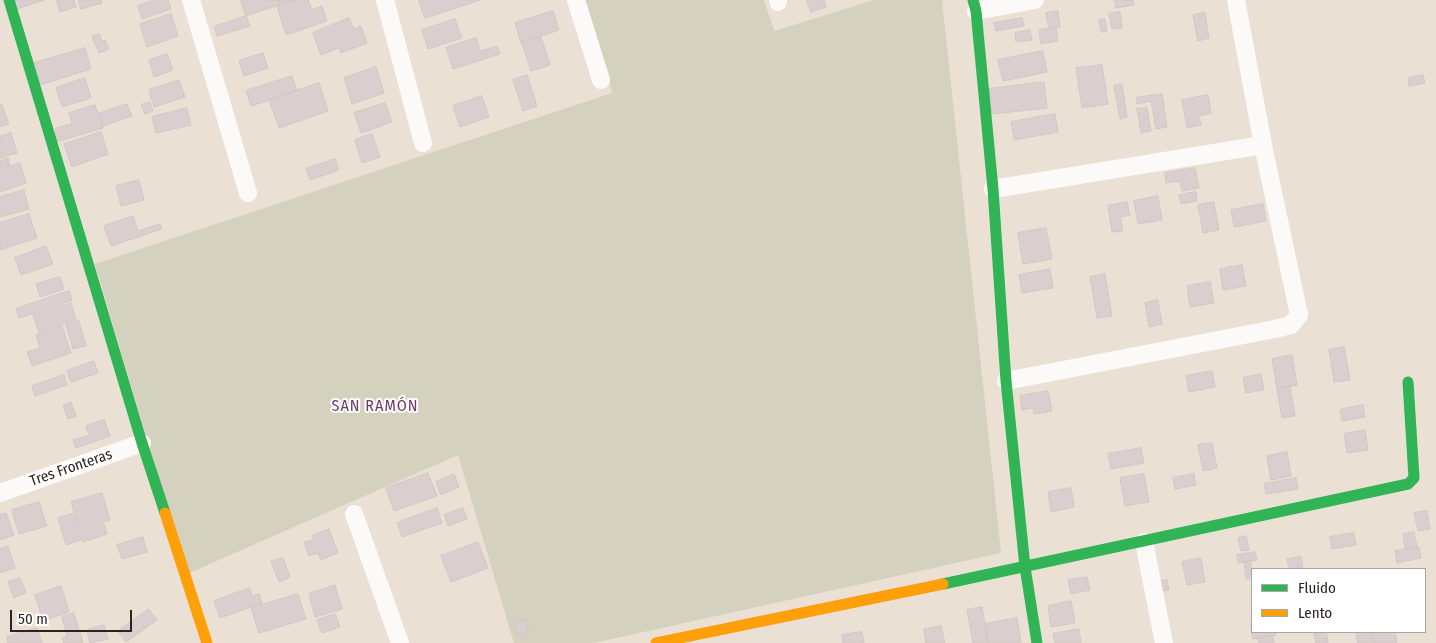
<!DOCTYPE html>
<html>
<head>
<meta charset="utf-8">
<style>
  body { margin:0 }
  #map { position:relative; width:1436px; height:643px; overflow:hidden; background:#ebe0d4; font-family:"Fira Sans Condensed",sans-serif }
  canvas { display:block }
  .legend { position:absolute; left:1251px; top:568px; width:175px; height:65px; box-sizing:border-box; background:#fff; border:1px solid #aaa7a4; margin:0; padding:6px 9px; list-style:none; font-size:15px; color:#2b241c }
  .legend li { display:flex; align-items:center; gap:10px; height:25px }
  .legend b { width:25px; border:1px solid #aaa7a4 }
  .scale { position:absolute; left:10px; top:610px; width:122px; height:22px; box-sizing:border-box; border:2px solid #2b241c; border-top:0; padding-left:6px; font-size:15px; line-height:18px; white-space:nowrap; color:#2b241c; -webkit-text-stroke:4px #fff; paint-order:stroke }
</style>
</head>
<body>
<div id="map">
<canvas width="1436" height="643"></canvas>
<ul class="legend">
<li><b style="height:6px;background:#30b455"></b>Fluido</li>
<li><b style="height:6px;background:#ff9f0a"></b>Lento</li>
</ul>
<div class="scale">50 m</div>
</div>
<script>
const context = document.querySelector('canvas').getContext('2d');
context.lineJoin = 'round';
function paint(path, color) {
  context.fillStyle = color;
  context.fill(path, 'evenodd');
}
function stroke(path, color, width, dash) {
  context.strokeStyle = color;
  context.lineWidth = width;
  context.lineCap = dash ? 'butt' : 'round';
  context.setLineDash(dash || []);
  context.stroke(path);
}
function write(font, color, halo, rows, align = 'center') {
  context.font = font + ' "Fira Sans Condensed",sans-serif';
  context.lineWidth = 4;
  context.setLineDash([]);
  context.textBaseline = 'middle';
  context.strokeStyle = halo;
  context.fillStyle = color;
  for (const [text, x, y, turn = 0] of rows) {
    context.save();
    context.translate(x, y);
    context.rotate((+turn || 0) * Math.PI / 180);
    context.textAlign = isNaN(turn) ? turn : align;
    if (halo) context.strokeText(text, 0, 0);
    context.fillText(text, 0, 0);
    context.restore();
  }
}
const green = new Path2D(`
  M585,0H764L774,31L874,0H942L1001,553L594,643H514L458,455L187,574L95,264L612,93Z`);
const building = new Path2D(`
  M14,0H44L17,9Z
  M57,0H74L76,7L60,12Z
  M79,0H101L102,3L81,9Z
  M155,0H168L171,9L142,19L138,6Z
  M241,0H291V1L246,16Z
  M294,0H308L312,10L322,6L327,21L286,35L277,6Z
  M419,0H480L425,18Z
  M807,0H824L826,7L811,12Z
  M1115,0H1133L1134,5L1116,8Z
  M553,11L559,30L521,43L515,23Z
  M1058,11L1060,27L1049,29L1046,13Z
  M1120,12L1122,28L1112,29L1109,14Z
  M1205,13L1209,38L1198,41L1193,15Z
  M171,14L178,36L147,47L140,24Z
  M246,16L250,26L217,36L214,27Z
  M349,18L354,29L361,26L367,43L341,53L339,48L321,55L313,33Z
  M1022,18L1024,26L996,31L994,23Z
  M455,19L462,38L428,49L422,30Z
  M1105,19L1107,31L1101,32L1099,20Z
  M1056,27L1058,41L1041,44L1039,30Z
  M1030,30L1032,40L1016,42L1015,33Z
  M99,34L102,41L105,40L109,49L99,53L92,37Z
  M541,37L550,65L531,71L522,43Z
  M476,38L480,51L497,46L500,54L453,69L446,48Z
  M85,48L91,69L40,85L34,63Z
  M1043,51L1047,72L1003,81L998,60Z
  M263,53L268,68L244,76L239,61Z
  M167,54L173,70L154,77L149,60Z
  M1102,65L1108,104L1082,108L1076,68Z
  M376,67L384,93L352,104L344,78Z
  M527,75L537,106L523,111L513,80Z
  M1423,75L1425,83L1409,86L1408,78Z
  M292,76L297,91L251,106L246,91Z
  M85,78L91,98L62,107L56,88Z
  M179,80L185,97L154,107L149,90Z
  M1044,82L1047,108L992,114L989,89Z
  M319,83L328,111L279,128L269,100Z
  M1122,84L1127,117L1120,119L1114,86Z
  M1162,94L1167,127L1156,129L1151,101L1137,104L1136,98Z
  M1208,95L1211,113L1199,116L1201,125L1187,128L1182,100Z
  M482,96L489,117L460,127L453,106Z
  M150,102L153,111L145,114L141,105Z
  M385,103L392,122L361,133L354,113Z
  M127,104L132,116L103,126L98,114Z
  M0,105H2L9,124L0,127Z
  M95,105L103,128L53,143L56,128L72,124L69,113Z
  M187,108L191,125L156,133L152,117Z
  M1147,108L1151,131L1141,133L1137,109Z
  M1055,114L1058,132L1014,140L1011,122Z
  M101,132L108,154L72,167L64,144Z
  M11,133L17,153L0,158V137Z
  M372,134L380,157L362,163L355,140Z
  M8,158L10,165L0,168V161Z
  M335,159L339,170L310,180L306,169Z
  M20,163L26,183L0,192V170Z
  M1195,168L1199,188L1182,191L1180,181L1166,183L1165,173Z
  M139,180L144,200L121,206L116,186Z
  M24,190L29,209L0,217V197Z
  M1196,192L1197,201L1181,204L1179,195Z
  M1158,196L1162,220L1138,224L1134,201Z
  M1127,202L1130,215L1120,217L1123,231L1112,232L1108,206Z
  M1214,202L1219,230L1203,233L1198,205Z
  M1263,204L1266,221L1234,227L1231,210Z
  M29,214L37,238L0,250V223Z
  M133,216L138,231L160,224L162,229L111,246L104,226Z
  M1046,228L1052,259L1023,264L1018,233Z
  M46,246L53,264L21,275L15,258Z
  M1242,265L1246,286L1223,290L1220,269Z
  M1050,269L1053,288L1022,293L1019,275Z
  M1105,274L1112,316L1097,318L1090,277Z
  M60,277L64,289L40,297L36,284Z
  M1210,282L1214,303L1190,307L1187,286Z
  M69,291L72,300L19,318L16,309Z
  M1158,300L1162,324L1149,327L1145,303Z
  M71,303L76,320L39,332L33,315Z
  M79,321L86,346L73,349L66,325Z
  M62,326L71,353L32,366L27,352L40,348L36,335Z
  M1344,347L1350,380L1334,382L1329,350Z
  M1292,355L1297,385L1277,389L1272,359Z
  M94,361L98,373L71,382L67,371Z
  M1212,371L1215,387L1189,392L1186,376Z
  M1261,374L1264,390L1246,393L1243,378Z
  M64,375L67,385L35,396L32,386Z
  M1290,386L1295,416L1282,418L1277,389Z
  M1048,391L1052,411L1034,414L1033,408L1022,410L1020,396Z
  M71,402L76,416L68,419L63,406Z
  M1363,405L1365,417L1342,421L1340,410Z
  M104,420L110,436L76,448L73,440L89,435L86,426Z
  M1365,430L1368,450L1347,453L1344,434Z
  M1212,443L1217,468L1203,471L1198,445Z
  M1141,448L1144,463L1111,469L1108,454Z
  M1287,452L1291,476L1271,480L1267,456Z
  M428,473L437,496L394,511L386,488Z
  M454,474L459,487L441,495L436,482Z
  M1144,474L1149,502L1125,506L1120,478Z
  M1194,474L1196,485L1175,489L1173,478Z
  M1296,478L1298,489L1266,494L1264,484Z
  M1071,488L1074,507L1051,512L1048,492Z
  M102,493L110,520L79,529L71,502Z
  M39,502L47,526L19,534L12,510Z
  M437,508L442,523L402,537L397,523Z
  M463,508L467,519L448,526L444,515Z
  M1427,511L1430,529L1418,531L1414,513Z
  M6,513L14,535L0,540V515Z
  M73,514L81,540L66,545L58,518Z
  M104,524L107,534L83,542L80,531Z
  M329,529L338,553L321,560L318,553L309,556L304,542L313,540L312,536Z
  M1414,532L1417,547L1405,549L1403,534Z
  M1354,533L1356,545L1332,549L1330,537Z
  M1246,536L1249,550L1241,551L1238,538Z
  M143,537L147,552L122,559L117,545Z
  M478,542L488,568L451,582L441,556Z
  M8,546L15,568L0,573V549Z
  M1419,547L1421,558L1397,563L1395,551Z
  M1255,552L1257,560L1238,563L1237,555Z
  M1301,557L1303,567L1289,569L1287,559Z
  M283,558L290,577L279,582L271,562Z
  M1201,558L1205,582L1187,585L1182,562Z
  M1251,561L1252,578L1246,579L1244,562Z
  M1087,577L1090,590L1071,594L1068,580Z
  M20,578L26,593L14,598L8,582Z
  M1167,580L1169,590L1161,591L1160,581Z
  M335,585L342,609L315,617L309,594Z
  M61,586L69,612L43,621L35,595Z
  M250,588L252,596L259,594L262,603L220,618L214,601Z
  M298,594L306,619L259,633L251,608Z
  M1071,601L1075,623L1051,627L1048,606Z
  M982,607L988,643H973L967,610Z
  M149,609L157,620L126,642L118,631Z
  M74,613L83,643H64L62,638L67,636L62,617Z
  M335,614L340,627L322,633L317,620Z
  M1017,618L1021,643H988L985,624Z
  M525,620L529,632L518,635L515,623Z
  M1251,623H1252V632H1276V635L1253,639Z
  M104,625L108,639L90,643L87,630Z
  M941,626L945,643H926L924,629Z
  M37,628L42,643H8L7,637Z
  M1079,629L1081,643H1055L1053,634Z
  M862,632L864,643H843L842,635Z
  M1326,632L1328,643H1316L1314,634Z
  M1356,632H1372L1374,643H1358Z
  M1372,632H1395L1397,643H1374Z
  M1273,636L1274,643H1259L1258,639Z`);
const street = new Path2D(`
  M191,0L248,193
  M385,0L423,143
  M576,0L601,80
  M778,0V2
  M976,11L1035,0
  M993,189L1263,145
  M1006,381L1275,329L1291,325L1299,315L1263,145L1236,0
  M0,493L142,443
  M354,514L400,643
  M1144,542L1164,643`);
const fast = new Path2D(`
  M9,0L142,443L165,513
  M973,0L976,11L993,189L1006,381L1025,567L1037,643
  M943,584L1408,484L1414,478L1408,382`);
const slow = new Path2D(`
  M165,513L207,643
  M656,643L943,584`);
const streetNames = [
  ["Tres Fronteras",71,468,-19]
];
const neighbourhoodNames = [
  ["SAN RAMÓN",375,407]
];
paint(green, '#d4d1be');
paint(building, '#dacfce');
stroke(building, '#d1c7c5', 1);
stroke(street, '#fcfaf9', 18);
stroke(fast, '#30b455', 11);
stroke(slow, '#ff9f0a', 11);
write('15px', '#2b241c', '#fff', streetNames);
context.letterSpacing = '1px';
write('16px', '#6c3a6b', '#fff', neighbourhoodNames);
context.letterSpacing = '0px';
</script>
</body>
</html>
